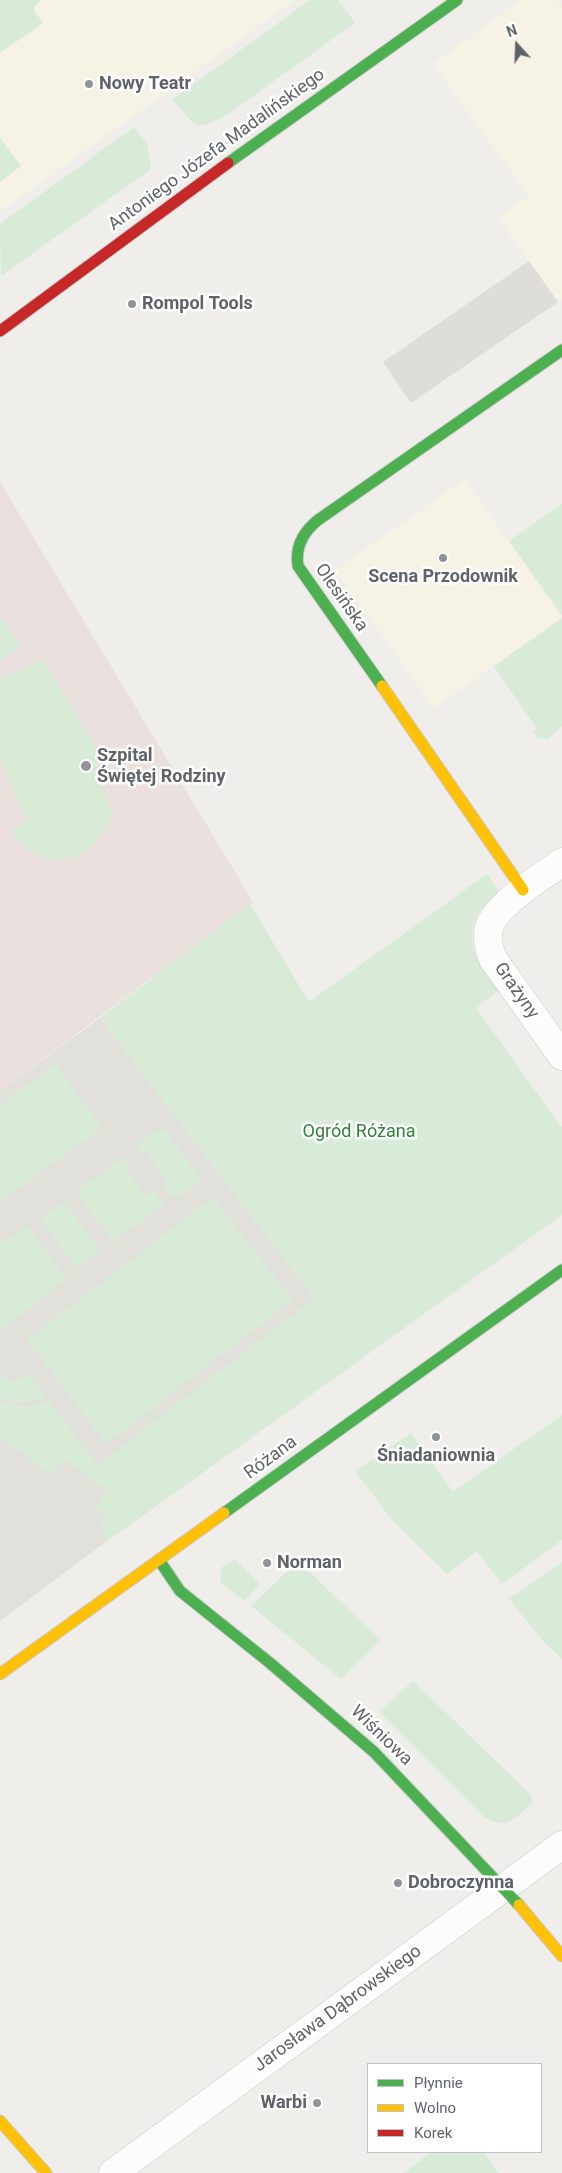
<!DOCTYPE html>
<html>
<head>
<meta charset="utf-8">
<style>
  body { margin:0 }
  #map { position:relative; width:562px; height:2173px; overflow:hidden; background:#efeeea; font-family:Roboto,sans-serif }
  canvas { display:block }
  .legend { position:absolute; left:367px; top:2063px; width:175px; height:90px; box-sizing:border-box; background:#fff; border:1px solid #bfc1c3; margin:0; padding:6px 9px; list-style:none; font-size:15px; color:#5f6368 }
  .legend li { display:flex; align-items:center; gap:10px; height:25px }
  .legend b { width:25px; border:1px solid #bfc1c3 }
  .north { position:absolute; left:492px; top:20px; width:50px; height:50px; -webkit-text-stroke:4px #fff; paint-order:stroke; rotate:340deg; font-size:14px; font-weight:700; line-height:20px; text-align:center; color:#5f6368 }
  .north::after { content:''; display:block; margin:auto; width:18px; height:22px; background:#5f6368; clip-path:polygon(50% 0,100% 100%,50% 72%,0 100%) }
</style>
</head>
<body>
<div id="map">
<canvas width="562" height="2173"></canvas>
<ul class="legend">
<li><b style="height:6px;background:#4caf50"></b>Płynnie</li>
<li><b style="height:6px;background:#ffc107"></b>Wolno</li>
<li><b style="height:6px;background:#c62828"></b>Korek</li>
</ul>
<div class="north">N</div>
</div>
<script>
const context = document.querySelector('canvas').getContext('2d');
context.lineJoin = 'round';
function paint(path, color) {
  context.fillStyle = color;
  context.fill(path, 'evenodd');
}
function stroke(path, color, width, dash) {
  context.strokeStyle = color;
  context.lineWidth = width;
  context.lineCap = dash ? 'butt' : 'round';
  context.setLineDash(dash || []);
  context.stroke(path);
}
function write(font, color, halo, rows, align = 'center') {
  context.font = font + ' Roboto,sans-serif';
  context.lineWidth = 5;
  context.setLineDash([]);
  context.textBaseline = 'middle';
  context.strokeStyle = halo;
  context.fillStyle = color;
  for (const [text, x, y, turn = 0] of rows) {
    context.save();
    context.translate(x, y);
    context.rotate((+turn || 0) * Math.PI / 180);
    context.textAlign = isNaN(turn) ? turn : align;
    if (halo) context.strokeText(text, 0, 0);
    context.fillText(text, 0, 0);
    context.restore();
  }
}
const commercial = new Path2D(`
  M0,0H295L0,212Z
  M521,0H557L562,8V299L558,302L498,218L529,196L433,64Z
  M465,479L562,618L434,708L335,570Z`);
const industrial = new Path2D(`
  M529,261L558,302L411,403L383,362Z`);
const education = new Path2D(`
  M100,1018L361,1359L106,1542L0,1621V1091Z`);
const medical = new Path2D(`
  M0,482L253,902L0,1091Z`);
const green = new Path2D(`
  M0,0H41L33,9L43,23L0,53Z
  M310,0H338L355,23L221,119L204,125H195L172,100Z
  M134,127L147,144L151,169L1,276L0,224Z
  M0,138L21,166L0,182Z
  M562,504V615L509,541Z
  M0,616L20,646L0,661Z
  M562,618V726L548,739L537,738L533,732L537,729L494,666Z
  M43,660L94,744L97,757V774L112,814C99,845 77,869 41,856C36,854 28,851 24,847C19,843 16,836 12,831L26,820L0,757V676L2,678Z
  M487,874L498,891C492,898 484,905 479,912C461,941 481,967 499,990L476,1008L562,1128V1215L106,1542L99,1522L104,1513L94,1507L106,1490L65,1459L52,1475L0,1437V1402L22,1406L49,1401L98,1465L314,1298L100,1018L250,904L309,1002Z
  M56,1064L102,1128L0,1202V1105Z
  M160,1129L165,1130L200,1178L199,1182L180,1196H172L163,1184L166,1180L145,1151L140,1154L138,1144Z
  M127,1158L131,1163L125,1168L146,1197L153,1190L164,1205L114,1241L79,1198L77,1191L121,1159Z
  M213,1197L293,1300L106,1444L27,1340Z
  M64,1202L100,1250L77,1268L40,1219Z
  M25,1227L29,1228L67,1279L0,1331V1244Z
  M30,1375L47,1398L20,1403L0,1398V1377L13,1380Z
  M562,1415V1540L502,1584L477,1551L447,1574L393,1521L355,1471L411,1433L453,1492Z
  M235,1559L260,1584L245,1601L220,1583L222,1567Z
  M298,1561L381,1640L341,1679L251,1606Z
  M562,1562V1659L543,1641L509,1599Z
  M413,1681L531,1795L533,1802C515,1818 506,1833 482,1815L379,1712Z
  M432,2152H483L499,2173H403Z`);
const street = new Path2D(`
  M562,862C543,876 495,905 489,928C486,938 489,949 493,959L562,1056
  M113,2173L562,1845`);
const fast = new Path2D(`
  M228,163L457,0
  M382,686L298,566C295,547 303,532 318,520L562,350
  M224,1513L562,1270
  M159,1560L180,1591L270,1663L374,1752L519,1905`);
const slow = new Path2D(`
  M382,686L523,890
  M0,1674L224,1513
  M519,1905L562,1956
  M0,2121L46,2173`);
const jam = new Path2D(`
  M0,331L228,163`);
const markers = [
  [89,84,5,"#919496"],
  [132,304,5,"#919496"],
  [443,558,5,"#919496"],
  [86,766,6,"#919496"],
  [436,1437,5,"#919496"],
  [267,1563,5,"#919496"],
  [398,1883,5,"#919496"],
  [317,2103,5,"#919496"]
];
const poiNames = [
  ["Nowy Teatr",99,84],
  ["Rompol Tools",142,304],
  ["Scena Przodownik",443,577,"center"],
  ["Szpital",97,756],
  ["Świętej Rodziny",97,777],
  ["Śniadaniownia",436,1456,"center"],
  ["Norman",277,1563],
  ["Dobroczynna",408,1883],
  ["Warbi",307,2103,"right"]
];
const streetNames = [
  ["Antoniego Józefa Madalińskiego",217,150,-36],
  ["Olesińska",341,598,55],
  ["Grażyny",516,991,55],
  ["Różana",271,1458,-36],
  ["Wiśniowa",381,1736,44],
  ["Jarosława Dąbrowskiego",338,2009,-36]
];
const parkNames = [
  ["Ogród Różana",359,1132]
];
paint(commercial, '#f7f3e4');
paint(industrial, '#dfddda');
paint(education, '#e2e0da');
paint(medical, '#eae0de');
paint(green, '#d8ebd6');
stroke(street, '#cbcccc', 29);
stroke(fast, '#cacacb', 13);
stroke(slow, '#cacacb', 13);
stroke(jam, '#cacacb', 13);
stroke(street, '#fdfcfc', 28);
stroke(fast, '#4caf50', 11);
stroke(slow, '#ffc107', 11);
stroke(jam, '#c62828', 11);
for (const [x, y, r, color] of markers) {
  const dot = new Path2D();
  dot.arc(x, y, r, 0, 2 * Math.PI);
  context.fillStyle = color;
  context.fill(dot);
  stroke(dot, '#fff', 2);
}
write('bold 18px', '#5f6368', '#fff', poiNames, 'left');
write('18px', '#5f6368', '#fff', streetNames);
write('18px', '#348238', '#fff', parkNames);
</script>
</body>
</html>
